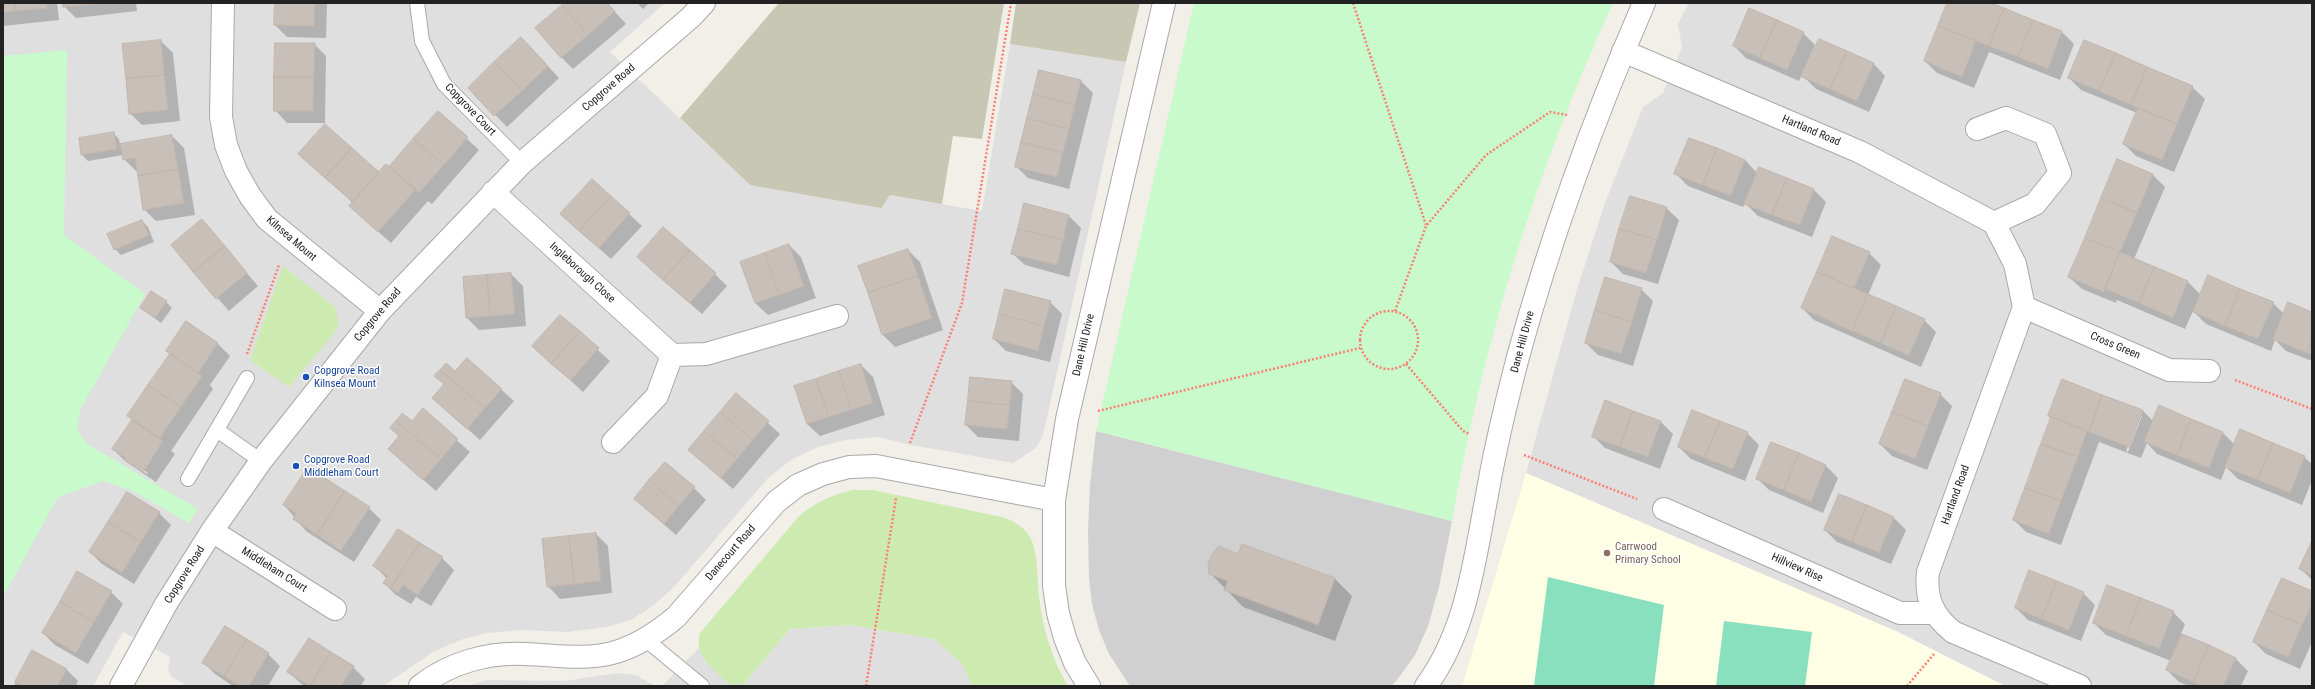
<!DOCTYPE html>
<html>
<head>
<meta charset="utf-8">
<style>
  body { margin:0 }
  #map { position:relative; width:2315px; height:689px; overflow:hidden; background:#f2efe9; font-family:"Roboto Condensed",sans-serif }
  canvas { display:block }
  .frame { position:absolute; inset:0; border:4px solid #222; pointer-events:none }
</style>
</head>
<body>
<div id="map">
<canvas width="2315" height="689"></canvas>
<div class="frame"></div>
</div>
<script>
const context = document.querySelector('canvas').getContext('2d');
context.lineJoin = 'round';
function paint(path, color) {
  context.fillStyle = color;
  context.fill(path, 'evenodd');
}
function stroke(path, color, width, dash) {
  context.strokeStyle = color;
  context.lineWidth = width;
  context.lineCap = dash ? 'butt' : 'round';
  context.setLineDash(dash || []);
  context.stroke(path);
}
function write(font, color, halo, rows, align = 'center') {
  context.font = font + ' "Roboto Condensed",sans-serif';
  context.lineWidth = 3;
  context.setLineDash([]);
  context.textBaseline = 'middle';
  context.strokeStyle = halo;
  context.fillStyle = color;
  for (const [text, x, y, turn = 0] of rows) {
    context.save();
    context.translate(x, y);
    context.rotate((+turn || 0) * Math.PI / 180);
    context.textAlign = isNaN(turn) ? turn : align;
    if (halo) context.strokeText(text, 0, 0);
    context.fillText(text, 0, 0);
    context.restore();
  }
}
const residential = new Path2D(`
  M3,3H665L610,52L750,185L890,195L982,211L1010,44L1126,62L1043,435L1036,448L1013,463L906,444L878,437L846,440L818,447L791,460L768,478L674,587L654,605L631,620L606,627L568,632L521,630L487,633L460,640L433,652L383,686H187L172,677L168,671L170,657L123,632L93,686H3Z
  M1689,3H2312V686H2005L1898,632L1526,473L1577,289L1605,203L1643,107L1663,93L1682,47L1678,24Z
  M850,625L934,639L962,664L972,686H662L699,648L705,661L744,684L790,629Z
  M618,673L636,675L655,686H468L486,680L564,681Z`);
const education = new Path2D(`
  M1526,473L1898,632L2005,686H1462Z`);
const religious = new Path2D(`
  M1096,431L1452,521L1439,587L1428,626L1415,655L1397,680L1391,686H1130L1109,654L1099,630L1092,604L1089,578L1088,530L1090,485Z`);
const construction = new Path2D(`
  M779,3H1004L982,139L953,136L942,204L890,195L881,208L750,185L680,118Z
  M1016,3H1140L1126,62L1010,44Z`);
const grass = new Path2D(`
  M283,266L335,307L339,323L335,332L289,387L250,360Z
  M853,490H873L1002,517C1015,521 1026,528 1032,541C1038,557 1037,579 1039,596C1042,627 1052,659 1068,686H972L962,664L934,639L850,625L790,629L744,684H729C715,671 693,655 700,633L799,516C816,502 831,495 853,490Z`);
const park = new Path2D(`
  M1194,3H1613C1537,168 1483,342 1452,521L1096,431Z
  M67,50L64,235L145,294L80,410L77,429L87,444L198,509L189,523L133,491L103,481L58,497L3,597V56Z`);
const pitch = new Path2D(`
  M1548,577L1664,605L1654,686H1534Z
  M1724,621L1812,632L1805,686H1716Z`);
const shadow = new Path2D(`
  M3,3H57L59,20L3,26Z
  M64,3H136L137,11L76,18L64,6Z
  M276,3H327L326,38L287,37L275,25Z
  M566,3H607L626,24L573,69L561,57Z
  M637,3H649L643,9Z
  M1948,3H1988L2062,32L2074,44L2060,80L1989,52L1974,88L1937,73L1925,61Z
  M1803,33L1815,45L1799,81L1746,58L1734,46Z
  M161,41L173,53L180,121L142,125L130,113Z
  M314,44L326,56L325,123H287L275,110Z
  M533,50L559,78L507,127L469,88Z
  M1873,63L1885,76L1869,112L1816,89L1804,77Z
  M1040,71L1081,81L1093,93L1069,189L1028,178L1016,166Z
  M2069,78L2192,87L2205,99L2174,172L2136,156L2124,144L2137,113L2081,90Z
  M438,112L479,150L432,204L428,201L391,243L363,218L353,203L299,154L380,173L390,168Z
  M113,133L119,139L120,145L172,136L184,148L195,215L156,221L144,209L138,171H136L124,159L123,155L88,161L82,155Z
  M1745,160L1757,173L1759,168L1814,190L1826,202L1812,237L1758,216L1745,203L1743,207L1688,186L1676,174Z
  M2153,175L2165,187L2134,259L2188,282L2201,295L2273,303L2284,314L2312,313V361L2286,351L2275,340L2271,351L2206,324L2193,311L2185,329L2117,300L2116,303L2082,289L2069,277Z
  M592,180L642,226L611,259L574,226Z
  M1024,205L1069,216L1081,228L1069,277L1025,265L1012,253Z
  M1666,208L1679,220L1658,284L1623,274L1611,262Z
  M142,221L148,227L154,242L121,255L115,249Z
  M202,221L258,286L229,311L172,246Z
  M789,245L801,257L816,298L768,315L755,303Z
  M908,250L920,262L943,330L895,347L883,335Z
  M1869,253L1881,265L1868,295L1924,320L1936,332L1921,367L1814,320L1802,308Z
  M650,269L715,274L727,286L702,314Z
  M511,274L523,286L526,326L479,330L467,318Z
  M1641,289L1653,301L1633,366L1598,355L1586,343Z
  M166,302L172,308L161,323L141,308Z
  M1050,302L1062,314L1050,362L1006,351L994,339Z
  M560,316L610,361L583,392L546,358Z
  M187,323L218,344L230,356L210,385L213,389L171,451L175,454L156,482L125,461L113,449L133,421L128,416L170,355L167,351ZM125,457L148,473L147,474L125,459Z
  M467,359L514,401L480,440L433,398L445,385L436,376L455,373Z
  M861,365L873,377L885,415L820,436L807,424L795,387Z
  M2062,381L2143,411L2154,422L2160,407L2223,433L2235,445L2304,457L2312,464V480L2302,505L2238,479L2226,467L2221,480L2157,454L2147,443L2141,458L2099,442L2061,545L2026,532L2014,520L2052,419L2049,416ZM2140,416H2142L2128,452L2126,451Z
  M1011,382L1023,394L1019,441L978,437L966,425Z
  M1940,394L1952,406L1927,470L1892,456L1880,444Z
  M737,395L780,434L733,489L689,450Z
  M1605,402L1661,422L1673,434L1660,469L1605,448L1593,436Z
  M423,410L470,452L436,491L389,449L399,437L391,428L412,423Z
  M1747,433L1759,445L1745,481L1691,459L1679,447Z
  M1772,443L1826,466L1838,478L1823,513L1769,490L1757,478Z
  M694,488L706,500L676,535L635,499Z
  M284,505L369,508L381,520L354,562L306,531Z
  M159,513L171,525L134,584L102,564L90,552Z
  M1894,518L1906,530L1891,564L1837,542L1825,530Z
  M596,534L608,546L612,593L560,599L548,586Z
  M2312,543V580L2301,569Z
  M1243,545L1335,579L1352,596L1335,641L1243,607L1210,573L1239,555Z
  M442,558L454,570L431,606L416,597L411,604L396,595L384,583L387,579L375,566Z
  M111,592L123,604L88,664L55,645L43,633Z
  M2312,592V642L2300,669L2266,654L2254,642Z
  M2083,593L2095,605L2081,641L2028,620L2016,608Z
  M2173,612L2185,624L2181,634L2236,659L2248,671L2241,686H2189L2179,682L2167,670L2171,661L2106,635L2094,623Z
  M32,651L66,669L78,681L76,686H14Z
  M268,654L280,666L268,686H233L215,674L203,662Z
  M353,667L365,679L361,686H304L288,672Z`);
const building = new Path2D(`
  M3,3H15L16,11L3,13Z
  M15,3H47V8L16,11Z
  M63,3H95V4L63,7Z
  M275,3H315L314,26L274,25Z
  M564,3H607L615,11L588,35L562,5Z
  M1947,3H1991L2004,8L1989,46L1938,26Z
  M562,5L588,35L561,58L535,28Z
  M1749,8L1777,20L1760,58L1733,46Z
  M2004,8L2033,20L2018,57L1989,46Z
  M1777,20L1804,32L1787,70L1760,58Z
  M2033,20L2062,31L2048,69L2018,57Z
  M1938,26L1976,41L1962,77L1924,61Z
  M521,37L548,66L522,91L494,62Z
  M1819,39L1847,51L1830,89L1802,77Z
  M161,40L164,75L126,79L122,44Z
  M2084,40L2116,53L2099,91L2068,78Z
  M275,43H315L314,77H274Z
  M1847,51L1874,63L1857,101L1830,89Z
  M2116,53L2147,67L2131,105L2099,91Z
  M494,62L522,91L494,116L468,88Z
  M2147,67L2193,86L2177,124L2131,105Z
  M1039,70L1081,80L1075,105L1033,94Z
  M164,75L168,110L129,114L126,79Z
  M274,77H314L313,111H274Z
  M1033,94L1075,105L1069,129L1027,118Z
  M2138,108L2177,124L2162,160L2123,144Z
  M438,111L468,137L444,165L413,139Z
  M1027,118L1069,129L1063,153L1021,142Z
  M325,124L352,148L325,178L298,154Z
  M114,132L117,149L81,155L79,138Z
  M172,135L178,169L138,176L135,158L123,160L120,144Z
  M1689,138L1717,148L1703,185L1674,174Z
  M413,139L444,165L419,193L389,167Z
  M1021,142L1063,153L1057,177L1015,167Z
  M352,148L379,172L353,202L325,178Z
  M1717,148L1745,160L1731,196L1703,185Z
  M2117,159L2153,174L2137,213L2101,198Z
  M386,164L416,189L378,232L349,206Z
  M1759,167L1787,178L1772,215L1744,204Z
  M178,169L184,203L143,210L138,176Z
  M1787,178L1814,189L1800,225L1772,215Z
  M592,179L611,196L579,231L560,214Z
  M611,196L630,213L599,248L579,231Z
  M1630,196L1667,207L1657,240L1619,229Z
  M2101,198L2137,213L2120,252L2085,238Z
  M1024,203L1069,215L1063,240L1018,229Z
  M202,219L225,246L193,272L171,245Z
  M142,220L149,235L114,250L107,234Z
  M663,227L690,250L663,280L637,257Z
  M1018,229L1063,240L1057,265L1011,254Z
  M1619,229L1657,240L1646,273L1610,262Z
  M1832,236L1870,252L1854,288L1817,272Z
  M2085,238L2120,252L2104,292L2068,277Z
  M789,244L804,286L779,295L765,253Z
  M225,246L247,273L216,299L193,272Z
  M908,249L918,276L868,293L858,266Z
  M690,250L716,273L690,303L663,280Z
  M2120,252L2155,267L2139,303L2105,289Z
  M765,253L779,295L755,303L740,262Z
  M2155,267L2188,281L2173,318L2139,303Z
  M1817,272L1868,294L1852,331L1801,308Z
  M511,273L515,314L490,316L487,275Z
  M487,275L490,316L466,318L463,277Z
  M2208,275L2240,289L2225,326L2193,312Z
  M918,276L932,318L882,335L868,293Z
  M1605,277L1642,288L1632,322L1595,310Z
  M1005,289L1051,301L1044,326L999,314Z
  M2240,289L2274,302L2258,339L2225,326Z
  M151,291L167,301L155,318L140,308Z
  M1868,294L1896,306L1881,343L1852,331Z
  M2288,302L2312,312V340L2307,353L2273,339Z
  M1896,306L1925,319L1909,356L1881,343Z
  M1595,310L1632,322L1621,354L1585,343Z
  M999,314L1044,326L1038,351L993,339Z
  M560,315L580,331L551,364L532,346Z
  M186,321L218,343L198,373L166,351Z
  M580,331L599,348L571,380L551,364Z
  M2312,340V355L2307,353Z
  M170,354L202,376L181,407L148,385Z
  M467,358L502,389L485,408L440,370L446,363L455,371Z
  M861,364L873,403L851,410L839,371Z
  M440,370L485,408L467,429L432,398L444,384L434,376Z
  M839,371L851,410L829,417L816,379Z
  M970,377L1012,381L1010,405L968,401Z
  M816,379L829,417L807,424L794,386Z
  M1905,379L1941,393L1928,426L1892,412Z
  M2062,379L2102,395L2089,432L2048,416Z
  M148,385L181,407L160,438L127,416Z
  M736,393L769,421L753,440L720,412Z
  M2102,395L2143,410L2129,447L2089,432Z
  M1605,400L1633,411L1620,447L1592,437Z
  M968,401L1010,405L1007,429L965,425Z
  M2159,405L2191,419L2177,455L2144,442Z
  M423,408L458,439L441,459L396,421L402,413L412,421Z
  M1692,410L1720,421L1705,458L1678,447Z
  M1633,411L1661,421L1648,457L1620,447Z
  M720,412L753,440L737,459L704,431Z
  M1892,412L1928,426L1915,459L1879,444Z
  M2051,417L2087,431L2078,457L2041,444Z
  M2191,419L2223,432L2209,468L2177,455Z
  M132,420L163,441L144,471L112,449Z
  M396,421L441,459L423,480L388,449L399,436L390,428Z
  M1720,421L1748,432L1733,469L1705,458Z
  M2240,429L2273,443L2258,480L2225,467Z
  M704,431L737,459L721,478L688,450Z
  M1771,442L1799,453L1784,490L1756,479Z
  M2273,443L2305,456L2290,493L2258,480Z
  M2041,444L2078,457L2061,501L2025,488Z
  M1799,453L1826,465L1811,502L1784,490Z
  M665,462L695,487L679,506L649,480Z
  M308,467L345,491L317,535L293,519L296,513L283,505Z
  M649,480L679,506L664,524L634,499Z
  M2025,488L2061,501L2049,534L2013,520Z
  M345,491L370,507L341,551L317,535Z
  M127,492L160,512L141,542L108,522Z
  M1839,494L1867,505L1852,542L1824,530Z
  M1867,505L1894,517L1879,553L1852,542Z
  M108,522L141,542L122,573L89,552Z
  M398,529L420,543L391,588L383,583L388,576L373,566Z
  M596,533L601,581L574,584L569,536Z
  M569,536L574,584L547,587L542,539Z
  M2312,541V575L2299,569Z
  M420,543L443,557L418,595L403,585L398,593L391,588Z
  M1242,544L1335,578L1318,625L1224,590L1228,581L1209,574L1208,564L1212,554L1219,546L1238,554Z
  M2029,570L2057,581L2042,619L2015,608Z
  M77,571L112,591L94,622L60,602Z
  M2282,578L2312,591V603L2302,625L2267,610Z
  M2057,581L2084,592L2069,630L2042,619Z
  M2107,585L2141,598L2126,636L2093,623Z
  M2141,598L2174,611L2159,649L2126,636Z
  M60,602L94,622L76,653L42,633Z
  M2267,610L2302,625L2288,657L2253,642Z
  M225,626L247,639L224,676L202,663Z
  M2182,634L2209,645L2193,682L2166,670Z
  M309,638L331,652L310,686L287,672Z
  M247,639L269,653L249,686H239L224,676Z
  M2209,645L2236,658L2223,686H2202L2193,682Z
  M32,650L67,669L57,686H24L15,682Z
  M331,652L354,666L341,686H310Z`);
const path = new Path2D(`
  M1353,3L1426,225
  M1360 340a29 29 0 1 1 58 0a29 29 0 1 1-58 0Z
  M1395,311L1426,226L1486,155L1550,112L1567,115
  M247,354L279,265
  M1406,364L1463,431L1469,434
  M2235,380L2312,409
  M1098,411L1360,348
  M910,443L962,303L1011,3
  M1524,455L1637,499
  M866,686L896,498
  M1907,686L1934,654`);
const lane = new Path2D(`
  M417,3L422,41L444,84L522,163
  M217,430L261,461
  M188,479L247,378
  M645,639L702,686`);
const street = new Path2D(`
  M223,3L221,117L226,145L236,171L250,196L267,219L380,311
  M1623,51L1860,152L1994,223L2015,264L2024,307L1928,572C1925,598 1933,616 1953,632L2080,686
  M1977,129L2006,118L2045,134L2060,173L2035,204L1994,223
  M493,192L672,355L706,354L837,316
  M2024,307L2169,370L2209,371
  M613,442L657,396L672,355
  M1664,509L1900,613H1934
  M212,531L335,609
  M121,686L166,604L212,531L261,461L380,311L522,163L691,17L704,3
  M420,686C449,663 488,652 525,654C556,655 586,661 616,652C639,645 658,632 676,617L776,502L798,485L823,474L849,467L876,466L1054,500
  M1089,686L1075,663L1065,638L1058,613L1054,586V500L1067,419L1164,3
  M1426,686C1467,630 1474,562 1487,495C1495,449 1506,403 1518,357C1551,236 1594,118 1644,3`);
const markers = [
  [306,377,4,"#1a4fb4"],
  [296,466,4,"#1a4fb4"],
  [1607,553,4,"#8d6e63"]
];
const streetNames = [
  ["Copgrove Road",609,88,-41],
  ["Copgrove Court",470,110,46],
  ["Hartland Road",1811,131,23],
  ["Kilnsea Mount",291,239,41],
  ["Ingleborough Close",582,273,42],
  ["Copgrove Road",378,315,-50],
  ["Dane Hill Drive",1523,342,-75],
  ["Dane Hill Drive",1084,345,-77],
  ["Cross Green",2115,346,23],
  ["Hartland Road",1956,495,-70],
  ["Danecourt Road",731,553,-49],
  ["Hillview Rise",1797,568,24],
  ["Middleham Court",274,570,32],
  ["Copgrove Road",185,575,-58]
];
const transitNames = [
  ["Copgrove Road",314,371],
  ["Kilnsea Mount",314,384],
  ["Copgrove Road",304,460],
  ["Middleham Court",304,473]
];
const educationNames = [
  ["Carrwood",1615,547],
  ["Primary School",1615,560]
];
paint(residential, '#e0dfdf');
paint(education, '#ffffe5');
paint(religious, '#d0d0d0');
paint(construction, '#c7c7b4');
paint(grass, '#cdebb0');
paint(park, '#c8facc');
paint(pitch, '#88e0be');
paint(shadow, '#0003');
paint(building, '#c7bfb8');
stroke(building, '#c4b6ab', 1);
stroke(lane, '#a9a9a9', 16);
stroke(street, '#a9a9a9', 24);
stroke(path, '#fa8072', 2.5, [2, 2]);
stroke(lane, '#fff', 14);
stroke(street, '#fff', 22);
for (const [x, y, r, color] of markers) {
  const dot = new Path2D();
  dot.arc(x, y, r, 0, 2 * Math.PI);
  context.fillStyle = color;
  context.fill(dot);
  stroke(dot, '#fff', 1.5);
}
write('11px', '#222', '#fff', streetNames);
write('11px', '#164399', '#fff', transitNames, 'left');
write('11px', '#785e54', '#fff', educationNames, 'left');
</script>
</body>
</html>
